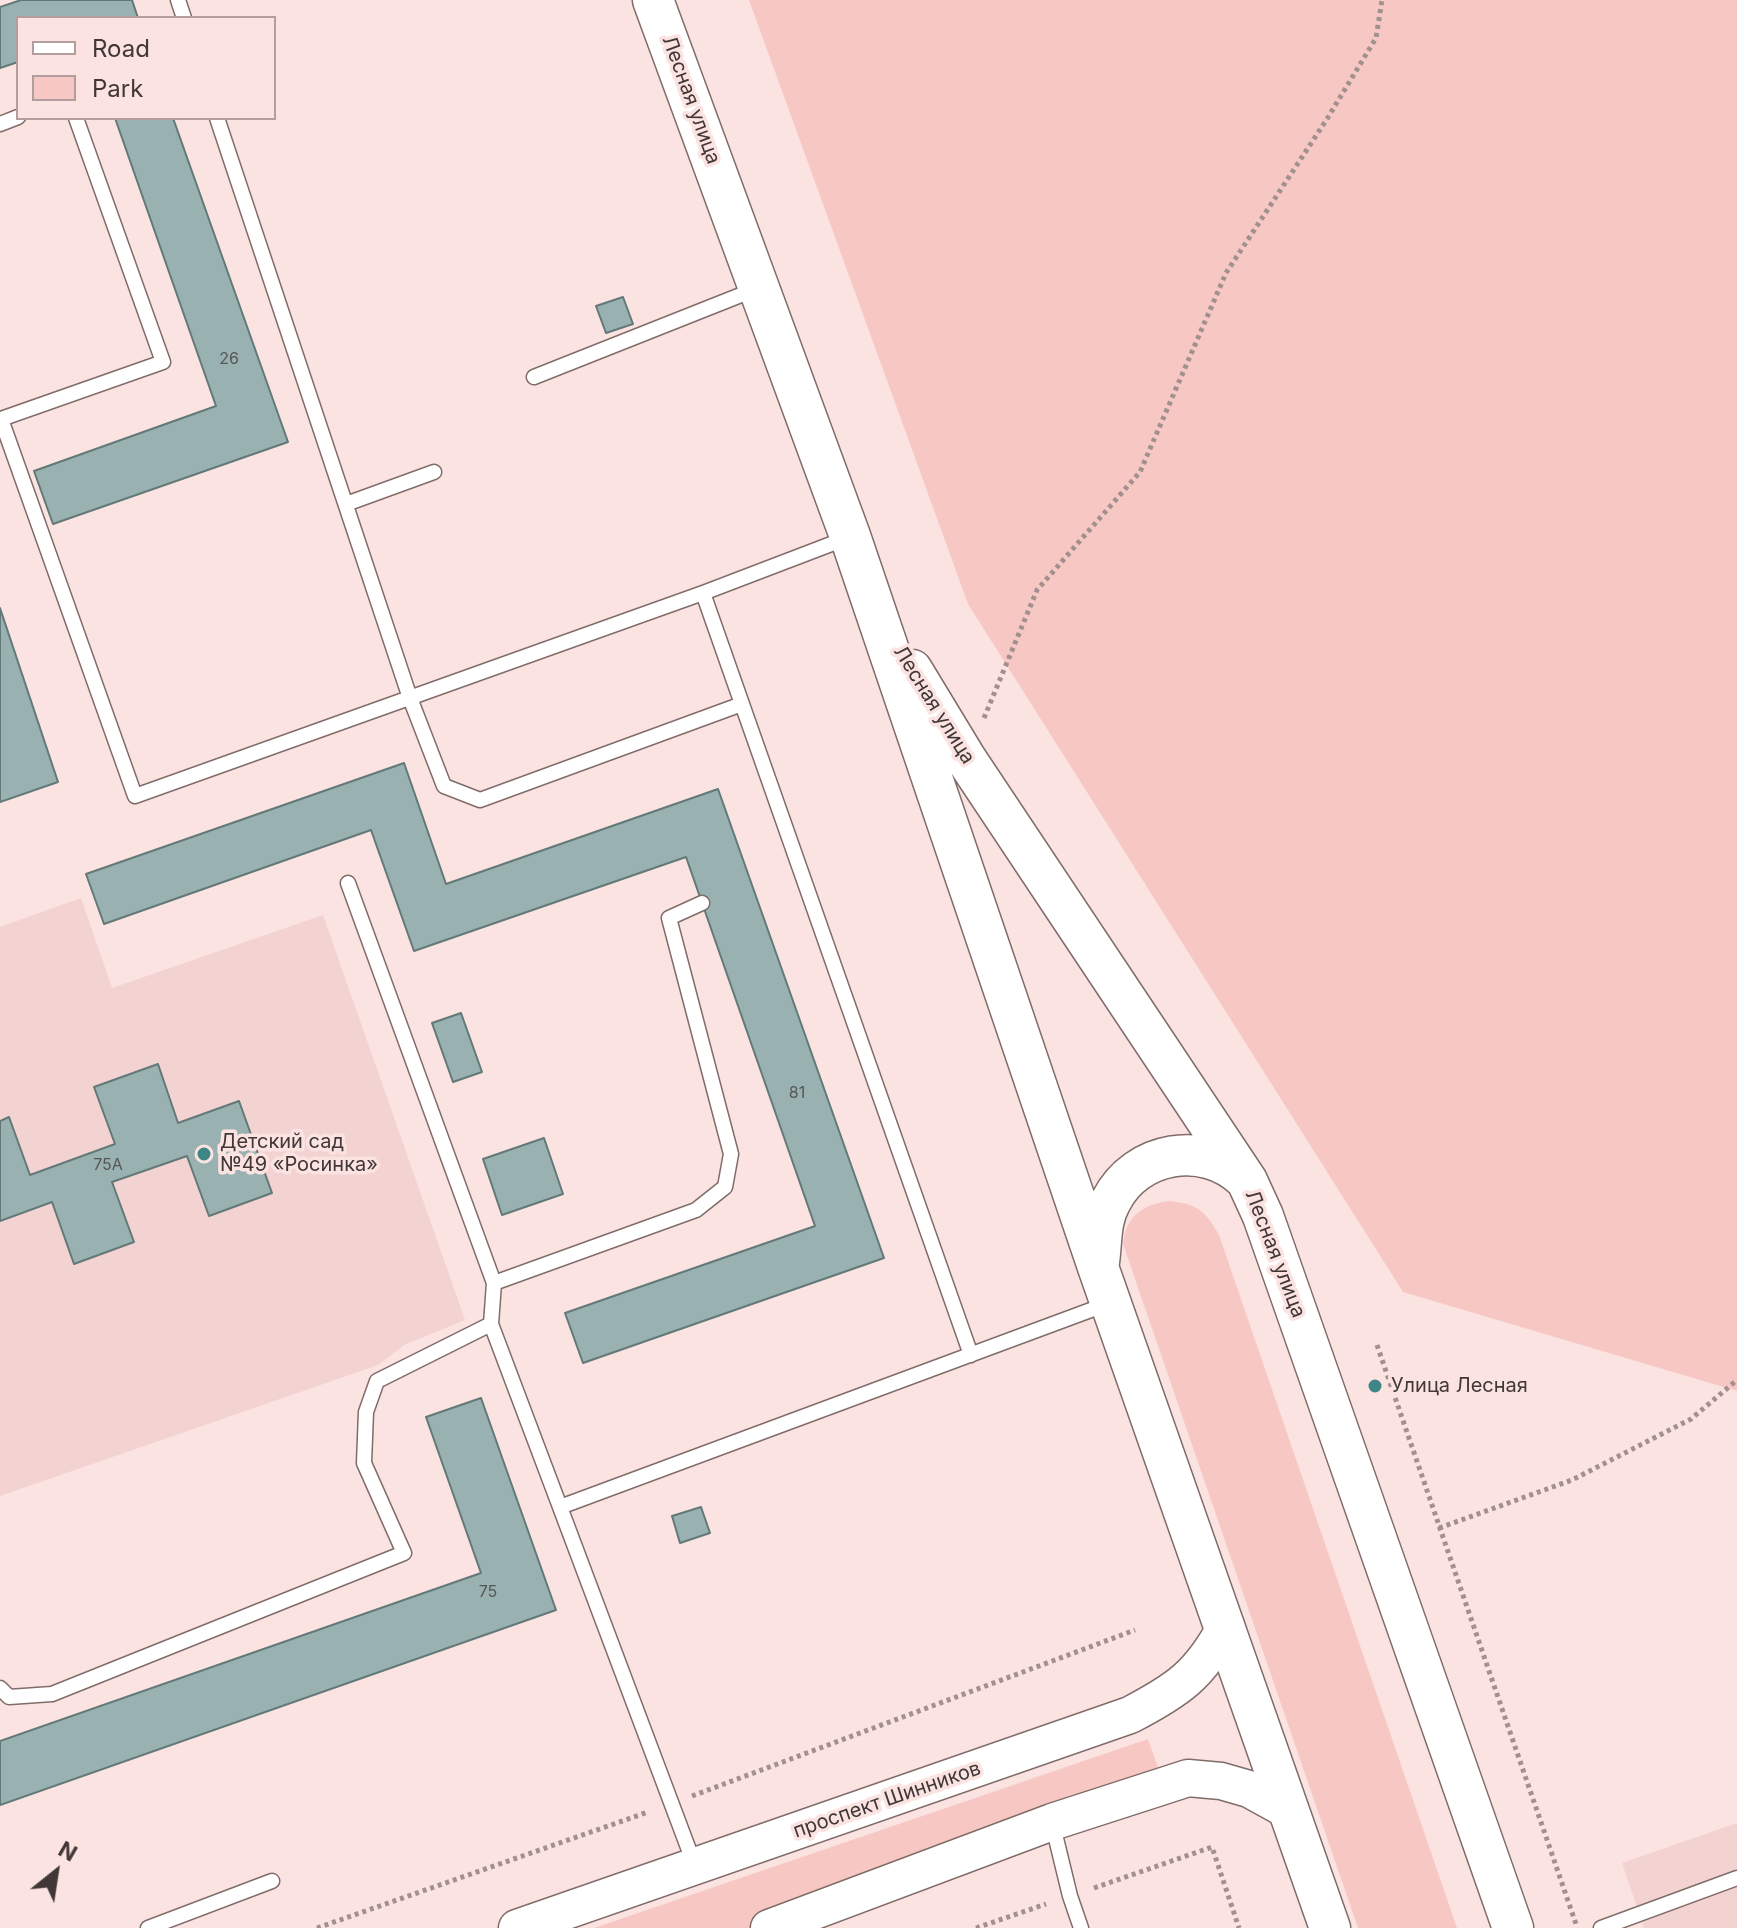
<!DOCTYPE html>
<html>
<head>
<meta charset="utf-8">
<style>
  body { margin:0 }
  #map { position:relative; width:1737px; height:1928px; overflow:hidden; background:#fbe3e1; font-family:Inter,sans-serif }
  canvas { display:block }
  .legend { position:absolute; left:16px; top:16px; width:260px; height:104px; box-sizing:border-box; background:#fbe3e1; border:2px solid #b19e9d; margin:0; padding:10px 14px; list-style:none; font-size:24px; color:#413737 }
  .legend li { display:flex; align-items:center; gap:16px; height:40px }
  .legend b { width:40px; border:2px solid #b19e9d }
  .north { position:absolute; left:16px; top:1832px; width:80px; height:80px; -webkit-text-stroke:6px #fbe3e1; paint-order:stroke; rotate:30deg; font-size:22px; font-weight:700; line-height:32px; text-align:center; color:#413737 }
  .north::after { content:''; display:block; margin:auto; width:28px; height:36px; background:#413737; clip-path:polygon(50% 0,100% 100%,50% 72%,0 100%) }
</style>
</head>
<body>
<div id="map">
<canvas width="1737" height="1928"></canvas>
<ul class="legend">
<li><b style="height:10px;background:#fff"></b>Road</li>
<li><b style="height:22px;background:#f7c8c3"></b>Park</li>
</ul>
<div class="north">N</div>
</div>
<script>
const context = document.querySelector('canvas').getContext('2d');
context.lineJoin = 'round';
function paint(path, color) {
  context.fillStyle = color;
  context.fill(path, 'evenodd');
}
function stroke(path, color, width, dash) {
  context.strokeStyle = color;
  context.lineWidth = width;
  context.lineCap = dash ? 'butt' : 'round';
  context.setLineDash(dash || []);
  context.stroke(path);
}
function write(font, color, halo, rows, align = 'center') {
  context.font = font + ' Inter,sans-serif';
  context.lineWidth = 7;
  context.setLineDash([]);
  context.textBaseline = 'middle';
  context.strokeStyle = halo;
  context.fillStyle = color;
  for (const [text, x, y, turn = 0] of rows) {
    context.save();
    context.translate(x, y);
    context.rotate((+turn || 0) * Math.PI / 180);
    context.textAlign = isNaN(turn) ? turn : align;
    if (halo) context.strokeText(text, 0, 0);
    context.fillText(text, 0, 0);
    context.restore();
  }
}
const built = new Path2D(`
  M81,898L112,988L323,915L465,1320L404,1345L378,1365L0,1496V927Z
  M1737,1823V1928H1644L1622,1863Z`);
const green = new Path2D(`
  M749,0H1737V1391L1403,1292L968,604Z
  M1169,1201C1197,1204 1205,1210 1219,1235L1457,1928H1358L1123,1244C1126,1216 1142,1205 1169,1201Z
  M1148,1739L1166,1791L763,1928H594Z`);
const building = new Path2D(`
  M21,0H132L138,18H18V62L0,68V7Z
  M115,118H173L288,442L53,524L34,471L216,406Z
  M623,297L633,324L606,333L596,306Z
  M0,608L58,782L0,802Z
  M404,763L446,884L718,789L884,1258L583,1363L565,1313L815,1226L686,857L414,951L371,830L104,924L86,874Z
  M461,1013L482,1072L453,1082L432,1023Z
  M158,1064L178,1123L239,1101L272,1193L209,1216L187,1156L112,1182L134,1242L74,1264L52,1202L0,1221V1121L9,1117L30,1175L115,1144L94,1087Z
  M544,1138L563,1194L502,1215L483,1159Z
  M481,1398L556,1610L0,1805V1741L481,1573L426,1417Z
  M701,1507L710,1533L680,1543L672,1516Z`);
const path = new Path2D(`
  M984,718L1037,590L1140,472L1226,273L1327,119L1376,38L1382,0
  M1377,1345L1577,1927
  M1439,1528L1572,1480L1691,1419L1737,1380
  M692,1796L1135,1630
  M1094,1888L1212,1847L1239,1928
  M317,1928L648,1812
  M976,1928L1046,1904`);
const service = new Path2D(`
  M178,0L184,18
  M76,118L163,362L1,419L135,796L703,593L847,538
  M217,118L410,698L444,786L480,800L742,704L971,1355
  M0,124L18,117
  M534,377L756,289
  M346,504L434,472
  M703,593L742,704
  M348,883L494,1283
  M702,903L669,918L731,1154L725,1187L696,1210L494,1283L491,1324L560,1507L1107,1304
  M560,1507L695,1866
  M0,1688L9,1697L52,1694L404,1553L364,1463L366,1412L377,1381L491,1324
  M1052,1822L1070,1896L1081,1928
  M148,1928L272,1881
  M1601,1928L1737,1878`);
const tertiary = new Path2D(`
  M517,1928L1130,1715C1178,1690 1200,1675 1226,1626
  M769,1928L1052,1822L1188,1778L1221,1781L1249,1789L1289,1811`);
const secondary = new Path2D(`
  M653,0L850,536L1098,1267L1330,1928
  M912,670L966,759L1247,1181L1263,1216L1513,1928
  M1099,1262C1102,1241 1100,1220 1111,1201C1136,1151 1204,1140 1244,1178`);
const markers = [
  [204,1154,8,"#3e8686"],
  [1375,1386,8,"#3e8686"]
];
const numberNames = [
  ["26",229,359],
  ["81",797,1093],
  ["75А",108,1165],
  ["75",488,1592]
];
const streetNames = [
  ["Лесная улица",691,100,70],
  ["Лесная улица",934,705,58],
  ["Лесная улица",1275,1254,69],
  ["проспект Шинников",887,1800,-19]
];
const poiNames = [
  ["Детский сад",220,1142],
  ["№49 «Росинка»",220,1165],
  ["Улица Лесная",1391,1386]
];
paint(built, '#f3d3d1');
paint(green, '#f7c8c3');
paint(building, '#99b1b1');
stroke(building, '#627978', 2);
stroke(service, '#806c69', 17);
stroke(tertiary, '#806c69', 39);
stroke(secondary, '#806c69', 43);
stroke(path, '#a2908f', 5, [4, 4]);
stroke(service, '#fff', 14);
stroke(tertiary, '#fff', 36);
stroke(secondary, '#fff', 40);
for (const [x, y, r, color] of markers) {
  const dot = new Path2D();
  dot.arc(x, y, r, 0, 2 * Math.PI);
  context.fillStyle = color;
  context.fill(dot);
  stroke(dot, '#fbe3e1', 3);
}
write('16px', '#575656', null, numberNames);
write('20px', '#413737', '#fbe3e1', streetNames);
write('20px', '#413737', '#fbe3e1', poiNames, 'left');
</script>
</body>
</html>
